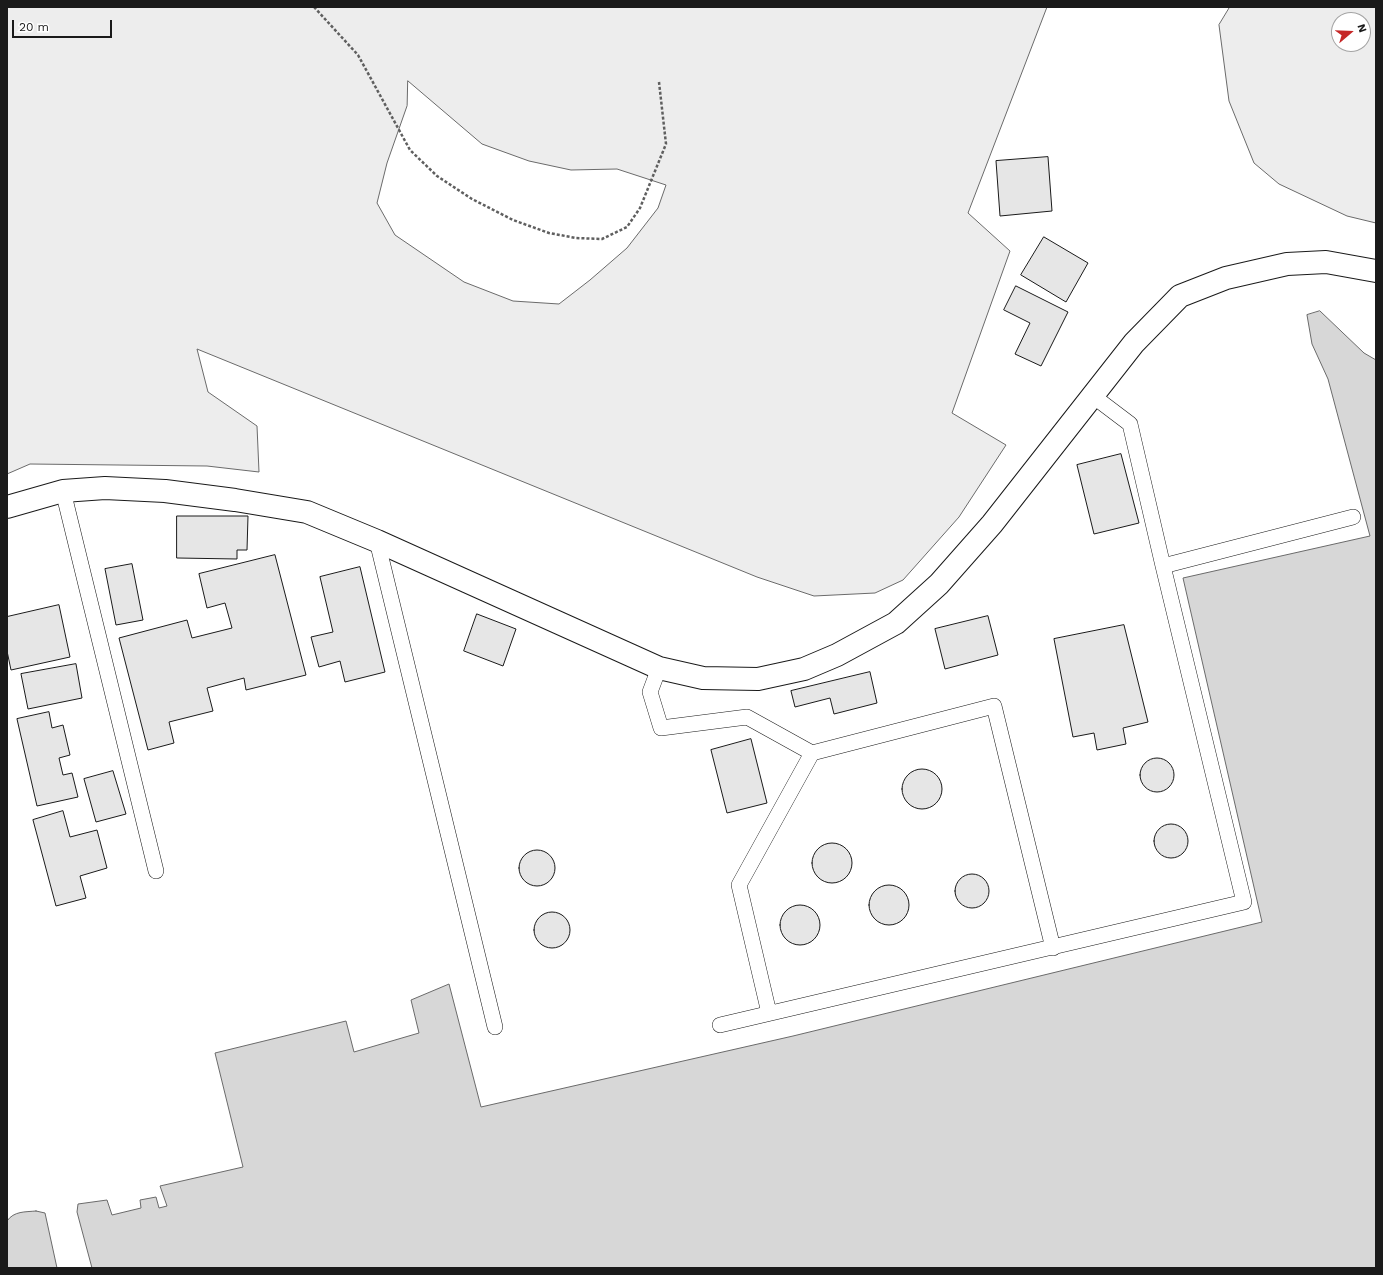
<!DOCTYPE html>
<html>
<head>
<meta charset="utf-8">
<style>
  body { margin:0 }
  #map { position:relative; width:1383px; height:1275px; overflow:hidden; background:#fff; font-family:"Work Sans",sans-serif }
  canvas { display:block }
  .frame { position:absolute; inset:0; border:8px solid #1a1a1a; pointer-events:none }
  .north { position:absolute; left:1331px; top:12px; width:40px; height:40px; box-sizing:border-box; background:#fff; border:1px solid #a3a3a3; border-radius:50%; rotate:71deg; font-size:11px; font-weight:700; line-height:16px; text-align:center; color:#1a1a1a }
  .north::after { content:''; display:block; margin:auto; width:14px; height:18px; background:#c62828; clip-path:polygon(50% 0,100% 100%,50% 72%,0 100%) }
  .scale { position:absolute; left:12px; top:20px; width:100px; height:18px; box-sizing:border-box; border:2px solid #1a1a1a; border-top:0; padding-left:5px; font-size:12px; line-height:14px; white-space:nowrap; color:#1a1a1a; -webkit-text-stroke:3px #fff; paint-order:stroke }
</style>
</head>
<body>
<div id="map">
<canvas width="1383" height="1275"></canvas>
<div class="frame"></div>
<div class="north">N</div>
<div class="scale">20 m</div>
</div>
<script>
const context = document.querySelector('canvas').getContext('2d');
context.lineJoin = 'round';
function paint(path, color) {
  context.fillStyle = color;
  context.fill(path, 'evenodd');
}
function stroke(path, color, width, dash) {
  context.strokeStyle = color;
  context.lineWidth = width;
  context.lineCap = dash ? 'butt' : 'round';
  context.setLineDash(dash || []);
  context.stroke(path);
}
const built = new Path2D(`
  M7,7H1047L968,213L1010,251L952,413L1006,445L959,517L903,580L875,593L814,596L757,577L197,349L208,392L257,426L259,472L207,466L30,464L7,474ZM408,81L482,144L529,161L571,170L617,169L666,185L658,208L627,248L590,280L559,304L513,301L464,282L395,235L377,203L387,163L407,106Z
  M1230,7H1376V223L1347,216L1279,184L1254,163L1229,101L1219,25ZM1339,20H1363V44H1339Z`);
const water = new Path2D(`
  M1320,311L1364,353L1376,360V1268H92L77,1212L78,1204L107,1200L112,1215L141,1208L140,1200L156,1197L159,1208L167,1206L160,1186L243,1167L215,1053L346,1021L354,1052L419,1033L411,1000L449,984L481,1107L793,1036L1262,922L1183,578L1370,536L1328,379L1312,344L1307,315Z
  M36,1211L45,1213L57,1268H7V1221C14,1211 25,1212 36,1211Z`);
const building = new Path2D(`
  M1048,157L1052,211L1000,216L996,161Z
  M1044,237L1088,263L1066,302L1021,275Z
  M1016,286L1068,312L1041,366L1015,354L1030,323L1004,310Z
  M1121,454L1139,523L1094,534L1077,465Z
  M177,516H248L247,550H237V559L177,558Z
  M275,555L306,675L246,690L244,678L207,688L213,711L169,722L174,743L148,750L119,638L187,620L192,638L232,628L225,603L207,608L199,574Z
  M132,564L143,620L116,625L105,569Z
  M360,567L385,672L345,682L340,661L319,667L311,637L333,632L320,577Z
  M59,605L70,657L11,670L7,651V617Z
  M477,614L516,629L503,666L464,651Z
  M988,616L998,655L945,669L935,629Z
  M1124,625L1148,722L1123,728L1126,744L1097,750L1094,733L1073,737L1054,639Z
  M76,664L82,698L28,709L21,674Z
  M870,672L877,703L834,714L830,698L795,707L791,691Z
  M49,712L52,728L63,725L70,755L59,758L63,775L72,773L78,797L37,806L17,719Z
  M751,739L767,803L727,813L711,750Z
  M1140 775a17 17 0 1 1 34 0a17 17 0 1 1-34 0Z
  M902 789a20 20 0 1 1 40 0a20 20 0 1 1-40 0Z
  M113,771L126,814L96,822L84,779Z
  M63,811L70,837L97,830L107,868L80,876L86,898L56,906L33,820Z
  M1154 841a17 17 0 1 1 34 0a17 17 0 1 1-34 0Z
  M812 863a20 20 0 1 1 40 0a20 20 0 1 1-40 0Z
  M519 868a18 18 0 1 1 36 0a18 18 0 1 1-36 0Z
  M955 891a17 17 0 1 1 34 0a17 17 0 1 1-34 0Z
  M869 905a20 20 0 1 1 40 0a20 20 0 1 1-40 0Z
  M780 925a20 20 0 1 1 40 0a20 20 0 1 1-40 0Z
  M534 930a18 18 0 1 1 36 0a18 18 0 1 1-36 0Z`);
const path = new Path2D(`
  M314,7L358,55L410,150L437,176L472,199L513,220L549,233L576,238L602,239L627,227L640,208L666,144L659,82`);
const lane = new Path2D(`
  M1093,396L1130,424L1163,566
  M63,491L156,871
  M377,541L495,1027
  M659,668L650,692L661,728L747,717L812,753L994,706L1053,948
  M769,1013L739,885L812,753
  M720,1025L1244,902L1163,566L1353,517`);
const street = new Path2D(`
  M7,507L63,491L105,488L165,491L235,500L307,512L377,541L659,668L703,678L758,679L804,669L837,655L896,623L939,584L992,524L1134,343L1180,296L1226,278L1287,264L1326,262L1376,271`);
paint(built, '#ededed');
stroke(built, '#6a6a6a', 1);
paint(water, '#d7d7d7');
stroke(water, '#6a6a6a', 1);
paint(building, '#e6e6e6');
stroke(building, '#1a1a1a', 1);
stroke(lane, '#1a1a1a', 16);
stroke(street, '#1a1a1a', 24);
stroke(path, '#5f5f5f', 2.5, [3, 2]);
stroke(lane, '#fff', 15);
stroke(street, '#fff', 22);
</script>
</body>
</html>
